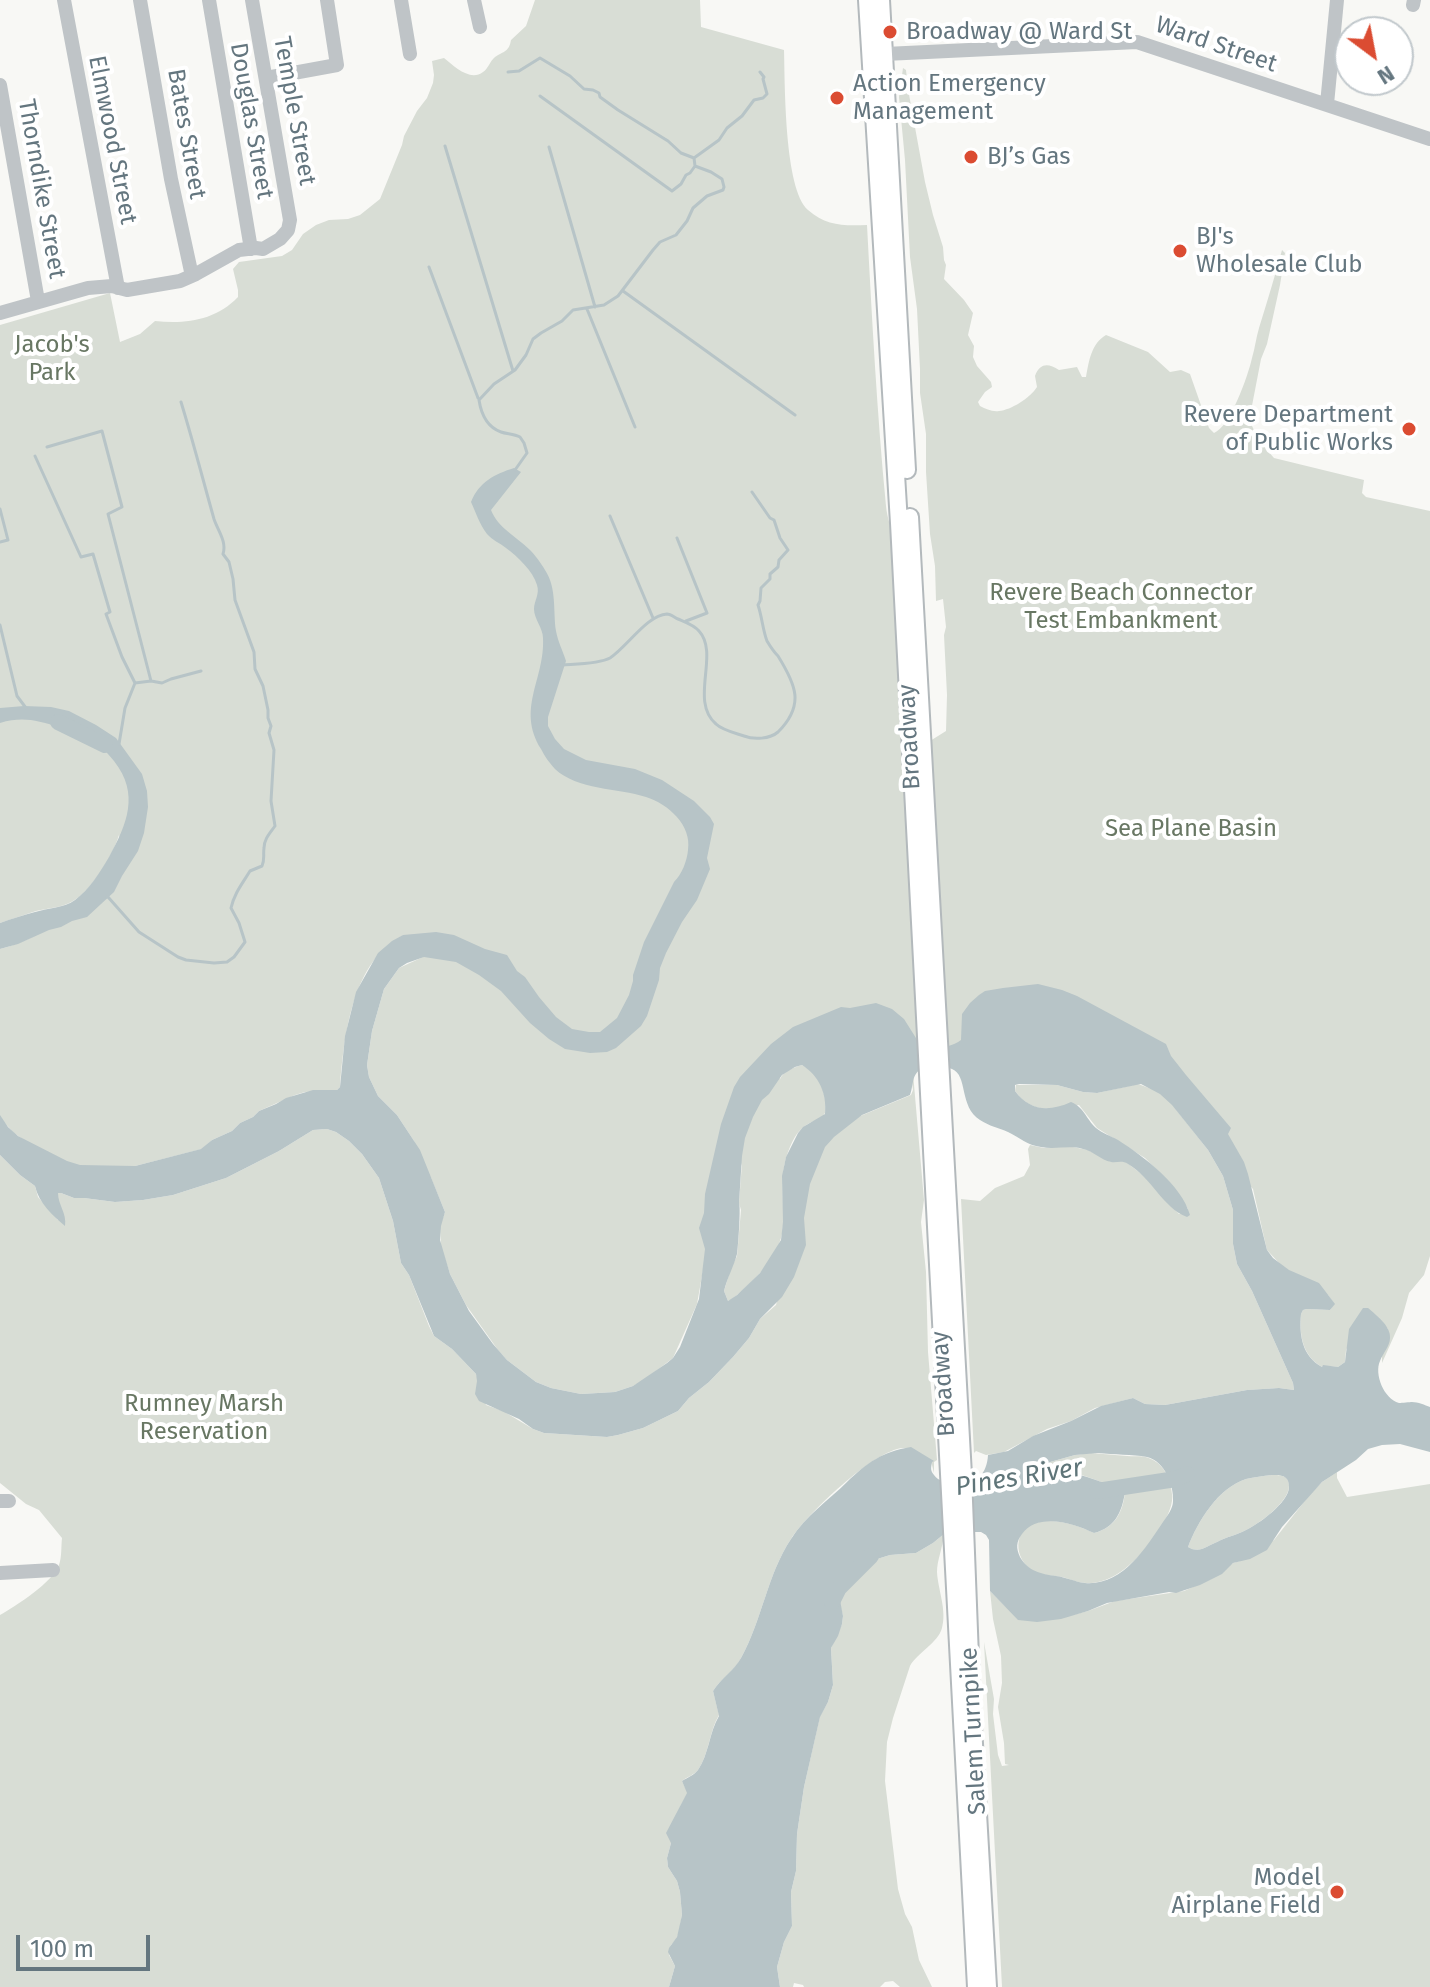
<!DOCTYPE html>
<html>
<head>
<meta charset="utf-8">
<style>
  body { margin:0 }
  #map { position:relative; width:1430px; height:1987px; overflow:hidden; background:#f8f8f5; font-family:"Fira Sans",sans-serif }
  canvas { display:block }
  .north { position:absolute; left:1334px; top:16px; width:80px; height:80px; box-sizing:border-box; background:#fff; border:2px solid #c1c8cc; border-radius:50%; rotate:148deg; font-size:22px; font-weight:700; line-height:32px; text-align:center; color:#64767f }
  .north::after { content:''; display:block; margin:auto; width:28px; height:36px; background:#db4c32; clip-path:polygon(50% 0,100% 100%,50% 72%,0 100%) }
  .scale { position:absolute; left:16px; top:1935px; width:134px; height:36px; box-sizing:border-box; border:4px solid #64767f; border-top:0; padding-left:10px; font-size:24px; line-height:28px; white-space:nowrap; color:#64767f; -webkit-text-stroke:6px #fff; paint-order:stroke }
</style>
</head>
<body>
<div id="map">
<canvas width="1430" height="1987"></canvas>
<div class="north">N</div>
<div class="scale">100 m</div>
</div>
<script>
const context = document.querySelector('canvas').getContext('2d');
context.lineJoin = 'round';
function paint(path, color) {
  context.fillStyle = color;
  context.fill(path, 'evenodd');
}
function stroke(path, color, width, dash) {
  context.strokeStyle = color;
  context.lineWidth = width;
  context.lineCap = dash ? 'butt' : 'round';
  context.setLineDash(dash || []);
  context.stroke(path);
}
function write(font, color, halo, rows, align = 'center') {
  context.font = font + ' "Fira Sans",sans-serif';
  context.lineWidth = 8;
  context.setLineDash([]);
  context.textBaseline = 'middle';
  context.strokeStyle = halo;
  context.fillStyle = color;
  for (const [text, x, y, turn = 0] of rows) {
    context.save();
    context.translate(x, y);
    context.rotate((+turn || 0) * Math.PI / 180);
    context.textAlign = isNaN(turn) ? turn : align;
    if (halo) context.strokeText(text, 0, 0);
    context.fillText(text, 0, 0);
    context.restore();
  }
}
const green = new Path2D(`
  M535,0H700L701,27L784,50C785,83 784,189 808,210C826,226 844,226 867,225C872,319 877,413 886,506C887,518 892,530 893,542C901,607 891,673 906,737L930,741L946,731L947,695L944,635L946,627L943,599L936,601L935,566L930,534L926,472V434L920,393V369L917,309L910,257L905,160L899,97L903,68L906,70L908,89L925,182L933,215L943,247L944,260L946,265L944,279L964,300L973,313L968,335L974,346L973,357L977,366L991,382L992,387L985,392L978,402L980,406C986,409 992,412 999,411C1011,410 1030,398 1037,387L1035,376C1040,363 1048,363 1059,370L1077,367L1082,377H1086C1089,361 1091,344 1106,335L1148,352L1170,372L1181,370L1190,374L1209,428L1214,433C1230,427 1248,376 1252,358C1255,348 1256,338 1259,328C1267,302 1275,276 1282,250L1285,253L1280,285L1267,344L1261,359L1250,416L1251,424L1260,442L1274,458L1364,480L1362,493L1366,497L1430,511V1256L1424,1275L1409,1293L1402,1318L1382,1363V1348L1388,1329L1367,1308L1346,1350L1345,1362L1338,1367L1323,1366L1322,1367C1303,1356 1299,1336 1301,1314L1303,1310L1307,1309L1330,1310L1334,1304L1328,1295L1287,1291L1281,1265L1267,1250L1253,1189L1175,1108L1208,1150L1223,1176L1233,1210V1244L1237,1264L1252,1291L1293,1383L1294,1390L1279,1388L1247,1390L1165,1405L1145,1404L1133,1398L1095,1408L1071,1421L1047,1429L1004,1452L986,1455L976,1451L974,1453L961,1199L980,1201L995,1188L1024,1176L1030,1165L1028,1149L1030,1145L1044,1148L1068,1146L1088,1150L1111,1162L1118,1160L1126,1162L1144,1176L1179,1214L1188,1209L1170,1183L1145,1158L1097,1128L1079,1105C1052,1108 1034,1116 1015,1091L1016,1085H1057L1083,1092L1097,1093L1138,1084L1152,1089L1128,1067L911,1061L873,1025L776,1070L780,1079C784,1070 793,1068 802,1065C807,1068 813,1072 817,1077C822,1084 828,1103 825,1113C822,1120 811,1121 805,1126C796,1132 792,1142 788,1152C781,1170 783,1187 783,1207C783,1217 784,1228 781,1238C774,1262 750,1285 731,1300L728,1301L724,1291L731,1268L737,1256L741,1210L739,1203L742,1163L705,1259L697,1304L673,1358L644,1380L633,1386L615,1392L581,1394L551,1388L536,1382L507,1360L498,1350L466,1305L450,1274L441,1247L440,1226L445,1212L431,1178L420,1161L414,1141L397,1115L378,1096L369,1077L367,1065L372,1031L384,989L399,968L423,957L404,935C352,960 344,1036 340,1087L337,1090L305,1092L295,1095L259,1111L253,1117L240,1123L232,1131L212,1140L202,1149L135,1166L112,1168L73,1165L34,1147L14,1133L0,1118V949C49,937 87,899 126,869L119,835C113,856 91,891 73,901C62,908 48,908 36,911C24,915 12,919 0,923V325L110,293L120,342L140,334L155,321C185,324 215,321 238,297V290L233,269L239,262L282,256L292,250L303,234L316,225L329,220L348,219L360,215L380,199L402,145L404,136L417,111L427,98L433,83L434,75L432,61L444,58C454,66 470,82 483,72C488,69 490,61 495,57C504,51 509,52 511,40L526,26Z
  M913,1073L924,1200L921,1222L926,1272L928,1352L937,1460L934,1462V1473L931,1461C923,1456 912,1448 903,1448C874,1450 807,1514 791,1539C767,1575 762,1621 741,1658C734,1672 721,1678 713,1691L719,1715C709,1732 709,1754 698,1770C694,1775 687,1777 682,1781L688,1793L681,1805L667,1858L668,1867L677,1881L680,1892L682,1915L679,1932L676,1940L671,1945L669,1955L675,1966L669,1987H0V1615C16,1606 53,1582 59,1565C62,1557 61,1546 62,1538L39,1510L26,1504L0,1483V1155L20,1175L35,1186L38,1197L58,1220L57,1193H61L74,1198H84L115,1202L143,1200L173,1195L226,1178L279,1151L313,1130L327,1129L336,1132L349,1141L362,1154L379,1178L393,1221L401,1263L409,1275L429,1326L434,1336L452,1349L476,1374L486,1405L503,1411L533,1429L544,1433L607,1437L618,1435L643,1428L678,1411L689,1398L709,1382L733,1357L749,1338L760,1319L776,1305L802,1211L815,1151L853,1119L911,1095L913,1090L911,1075Z
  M1091,1453C1103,1454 1115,1455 1127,1456C1135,1457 1144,1455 1151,1459C1165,1465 1171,1481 1172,1494C1175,1512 1151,1544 1139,1556C1124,1571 1107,1584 1086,1583C1078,1583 1070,1579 1062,1577C1054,1575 1045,1576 1038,1573C1015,1565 1010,1531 1035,1523C1053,1517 1078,1525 1094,1533C1115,1528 1123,1512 1125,1492C1100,1481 1075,1470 1047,1469L1050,1462L1075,1455Z
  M1337,1472V1478L1347,1497L1430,1484V1987H1002L984,1642L994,1699L993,1714L998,1755L1002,1766L1009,1765L1005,1764L1004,1743L998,1707L1002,1683L1001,1656L993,1619L990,1591L1005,1606L1057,1619L1088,1611L1115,1601L1184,1591L1211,1579L1233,1563L1240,1561L1274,1540L1311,1493L1322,1482Z
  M1272,1475C1281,1475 1289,1475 1289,1486C1289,1502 1259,1524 1246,1530C1237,1535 1226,1537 1217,1542C1206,1546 1200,1554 1188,1547C1198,1521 1218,1488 1246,1479C1254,1477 1263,1476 1272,1475Z
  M944,1534C943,1547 937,1560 937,1572C938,1590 947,1610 942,1628C938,1643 917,1653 910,1666L893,1718L887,1742L885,1781L898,1889L905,1914L912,1927L919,1960L932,1987H900L893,1981L885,1982L880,1987H804L803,1985L794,1983L793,1987H780L777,1967L784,1942L792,1926L791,1892L796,1871L797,1834L804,1787L820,1716L828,1702L833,1685L831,1648L842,1624L843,1616L839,1600L841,1587L846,1576L874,1560L890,1555L916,1553L933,1543Z`);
const water = new Path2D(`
  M514,468L521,472L491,510C498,528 516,536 530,550C535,555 541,563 545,570C557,588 553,611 556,631C558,642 563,651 566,661L548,717V726L555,739L564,749L586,760L635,769L662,780L694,801L710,817L714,824L707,858L710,869L697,900L682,922L666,953L660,968L659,980L647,1016L641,1026L616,1048L607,1052L590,1053L565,1049L549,1039L530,1023L501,991L479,975L456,962L424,957L407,963L399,968L384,989L372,1031L367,1065L369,1077L378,1096L397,1115L420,1150L445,1212L441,1226L440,1240L450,1274L469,1311L493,1344L507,1360L536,1382L551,1388L581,1394L615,1392L633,1386L667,1363L673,1358L680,1347L699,1299L705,1249L699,1228L704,1213L705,1194L721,1124L734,1087L740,1077L771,1044L793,1027L841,1007L850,1008L876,1003L892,1009L904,1019L921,1046C935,1048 949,1049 961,1040L962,1014L970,1003L979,995L985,991L1003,988L1038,984L1062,990L1077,996L1166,1044L1171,1056L1186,1075L1231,1128L1228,1134L1244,1162L1248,1174L1267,1250L1273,1258L1289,1270L1319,1283L1335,1304L1330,1310L1307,1309L1303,1310L1301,1314C1299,1335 1302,1356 1322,1367L1323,1365L1338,1367L1345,1362L1349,1329L1363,1308H1368C1376,1315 1391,1326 1390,1338C1390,1346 1383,1353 1380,1361C1374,1374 1384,1399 1399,1403C1402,1403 1410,1402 1412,1402C1418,1402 1425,1405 1430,1407V1452L1400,1444L1382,1445L1368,1449L1356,1460L1322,1482L1282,1527L1267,1550L1250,1559L1233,1563L1222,1574L1200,1585L1176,1593L1169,1592L1107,1603L1088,1611L1061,1619L1037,1622L1018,1620L990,1591L989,1540L986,1535L981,1532H951L944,1534L933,1543L916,1553L890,1555L874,1560L847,1576L841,1587L840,1600L843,1616L842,1624L838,1636L831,1648L833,1685L828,1702L820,1717L804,1787L797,1834L796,1871L791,1892L792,1926L784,1942L777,1967L780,1987H669L675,1966L668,1952L669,1948L677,1937L682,1915L680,1892L677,1881L668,1867L667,1858L671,1843L666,1833L687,1793L682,1781C687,1778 694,1775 698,1770C709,1754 709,1733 719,1716L713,1691C721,1678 734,1671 741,1658C762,1621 767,1575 791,1539C806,1515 828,1501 847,1482C868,1462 882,1452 911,1447L934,1461L932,1462C931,1468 930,1470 934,1475C938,1481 946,1482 952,1483C973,1488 987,1476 988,1455L1008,1451L1033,1436L1071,1421L1101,1406L1133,1398L1145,1404L1165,1405L1247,1390L1279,1388L1294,1390L1293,1383L1252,1291L1237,1264L1233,1244V1210L1223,1176L1208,1150L1172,1105L1160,1094L1141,1084L1097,1093L1083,1092L1057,1085L1019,1084L1015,1085V1091C1030,1111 1049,1112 1071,1102C1084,1107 1086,1119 1096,1128C1102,1133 1111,1136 1118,1140C1143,1156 1182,1185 1190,1215L1187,1217C1163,1208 1151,1177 1128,1164C1122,1160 1117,1163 1111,1162C1101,1160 1093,1151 1083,1149C1069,1145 1055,1150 1041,1147C1027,1145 1020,1138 1008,1132C999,1128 989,1126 980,1120C959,1107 968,1075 952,1069C943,1066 932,1068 922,1068C911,1075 914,1084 910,1095L862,1115L834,1137L825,1147L810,1184L804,1218L806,1245L794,1277L782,1297L760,1319L749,1338L733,1357L709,1382L689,1398L678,1411L643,1428L618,1435L607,1437L544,1433L533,1429L519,1419L479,1401L475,1394L477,1381L476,1374L452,1349L434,1336L409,1275L401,1263L393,1221L379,1178L362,1154L349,1141L336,1132L327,1129L313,1130L279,1151L226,1178L173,1195L143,1200L115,1202L84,1198H74L61,1193H58C58,1205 67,1213 65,1226C52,1215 39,1203 35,1186L20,1175L0,1155V1115L8,1127L18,1136L67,1161L80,1165L135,1166L201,1149L212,1140L232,1131L240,1123L253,1117L259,1111L276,1104L286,1098L313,1090H337L340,1087L345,1036L356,992L378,953L392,941L403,935L436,932L454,935L485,949L507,955L517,971L525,977L539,997L556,1017L572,1029L589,1032H600L617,1018L629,995L633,981V975L644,942L674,882C682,874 687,861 688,850C692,825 668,804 646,797C618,788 577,790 555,769C549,762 545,757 541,749C516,708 545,680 543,638C543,628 534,619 534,609C534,601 540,594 537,585C533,571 518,557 506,548C500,543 492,540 487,534C479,523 476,513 471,502C479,482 495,474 514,468ZM802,1065C819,1076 827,1093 825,1114L803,1127L798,1133L786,1157L782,1176L783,1222L781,1240L760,1273L737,1295L728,1301L724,1291C727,1278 734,1266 737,1254C738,1248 741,1208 739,1203L742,1156L745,1138L753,1117L762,1100L769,1094L782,1075L795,1067ZM1098,1453C1114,1455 1132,1454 1147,1457C1165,1461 1174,1486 1173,1501C1173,1509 1167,1516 1163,1522C1145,1549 1122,1586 1085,1583C1075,1582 1066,1577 1056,1576C1041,1574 1028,1571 1020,1557C1016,1548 1016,1542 1022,1534C1038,1512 1073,1523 1094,1533C1115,1528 1122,1512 1125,1492C1100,1480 1075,1472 1047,1468L1050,1462L1075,1455ZM1272,1475C1281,1475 1289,1475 1289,1487C1289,1502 1259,1524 1246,1530C1237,1535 1226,1537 1217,1542C1206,1546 1200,1554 1188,1547C1198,1521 1218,1488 1246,1479C1254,1477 1263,1476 1272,1475Z
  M24,706L51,707L69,711L96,725L116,738L142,774L147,791L148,807L144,833L138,851L122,876L114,892L87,917L72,921L61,927L49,930L18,944L0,949V923C11,919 23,915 35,912C48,908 64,908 75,900C90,889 100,872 109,857C127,824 140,794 114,761C96,739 87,734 59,727C37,721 24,716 0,723V708Z`);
const stream = new Path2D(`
  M508,72L519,71L540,58L570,76L584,89L593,90L599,93L600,97L618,110L668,141L681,153L694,158
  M540,96L672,191L681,184L686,175L690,173L695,166L694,158L719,140L727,128L742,116L754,100L763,98L767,94L763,79L764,77L760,72
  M445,146L513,371
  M549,147L595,307
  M429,267L478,398
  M623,291L795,415
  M587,309L635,427
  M47,447L102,431L122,507L108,514L151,681
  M35,456L81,557L93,554L110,612L106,614L122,657L135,683
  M515,470L527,453L524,443L520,437C514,434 507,434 501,432C487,427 481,413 479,400L494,384L515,370L526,355L533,339L541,333L562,321L573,310L604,305L618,296L653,250L660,242L676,235L687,221L693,208L707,196L723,190L724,187L722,179L711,172L695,166
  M0,509L8,540L0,542
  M610,516L653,618
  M677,538L707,613L686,621
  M0,625L17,696L26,708
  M562,665C575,664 599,664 610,658C627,647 647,615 667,614C671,614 675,618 678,619C685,622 694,625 699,631C720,654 689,701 716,724C722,730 735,733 744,736C754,740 770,739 778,732C805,705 796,685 778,656C774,652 770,646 767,641C763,631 762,617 758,605L760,601L761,588L770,579V574L778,567L779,560L788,550L780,538L774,520L770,518L752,492
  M119,744L125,708L135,683L151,681L162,683L171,679L201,671
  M107,897H108L139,932L178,957L186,960L214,963L227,962L234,957L245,942L239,923L231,908C234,894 242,884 250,871L262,866C265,859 263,855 264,848C264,839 270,833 275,826L271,801L274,750L269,733L271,726L268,718V710L263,686L255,669L254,652L235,600L233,579L229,562L223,554C227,542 218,531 214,519C203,480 193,441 181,402`);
const river = new Path2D(`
  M58,722L105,745
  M1097,1491L1176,1479L1187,1474
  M832,1602L839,1588L871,1556`);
const minor = new Path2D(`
  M64,0L118,288
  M140,0L171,179L192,276
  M209,0L251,249
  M401,0L410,54
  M474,0L480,27
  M1413,5L1414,0
  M885,54L1137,42L1430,139
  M266,78L337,65L327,0
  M0,85L38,301
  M1327,104L1337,0
  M0,313L88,288L112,286L127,290L180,281L196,274L239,250L256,248L263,249L280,239L288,230L290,220L252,0
  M0,1501H9
  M0,1573L53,1570`);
const major = new Path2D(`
  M867,0L899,523L976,1987
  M881,0L907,470
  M910,517L963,1475L972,1709L988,1987`);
const markers = [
  [890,32,8,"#db4c32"],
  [837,98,8,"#db4c32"],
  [971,157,8,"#db4c32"],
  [1180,251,8,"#db4c32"],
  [1409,429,8,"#db4c32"],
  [1337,1892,8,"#db4c32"]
];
const poiNames = [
  ["Broadway @ Ward St",906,32],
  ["Action Emergency",853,84],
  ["Management",853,112],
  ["BJ’s Gas",987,157],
  ["BJ's",1196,237],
  ["Wholesale Club",1196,265],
  ["Revere Department",1393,415,"right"],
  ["of Public Works",1393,443,"right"],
  ["Model",1321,1878,"right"],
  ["Airplane Field",1321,1906,"right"]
];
const streetNames = [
  ["Ward Street",1216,45,19],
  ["Temple Street",294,111,80],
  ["Douglas Street",251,121,80],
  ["Bates Street",186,134,80],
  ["Elmwood Street",112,140,79],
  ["Thorndike Street",41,189,80],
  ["Broadway",910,737,-93],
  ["Broadway",944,1384,-94],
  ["Salem Turnpike",974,1731,-93]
];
const parkNames = [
  ["Jacob's",52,345],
  ["Park",52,373],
  ["Revere Beach Connector",1121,593],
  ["Test Embankment",1121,621],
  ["Sea Plane Basin",1191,829],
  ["Rumney Marsh",204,1404],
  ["Reservation",204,1432]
];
const waterNames = [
  ["Pines River",1019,1478,-9]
];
paint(green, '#d8ddd5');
paint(water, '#b7c4c7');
stroke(stream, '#b7c4c7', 3);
stroke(river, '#b7c4c7', 16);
stroke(major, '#b3b9bc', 20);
stroke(minor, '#bfc4c7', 14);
stroke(major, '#fff', 16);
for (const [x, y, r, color] of markers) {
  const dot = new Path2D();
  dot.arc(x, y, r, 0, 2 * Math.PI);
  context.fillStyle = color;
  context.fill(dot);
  stroke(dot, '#fff', 3);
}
write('24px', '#64767f', '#fff', poiNames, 'left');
write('24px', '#64767f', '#fff', streetNames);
write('24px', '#687763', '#fff', parkNames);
write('italic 26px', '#5f7579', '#fff', waterNames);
</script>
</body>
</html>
